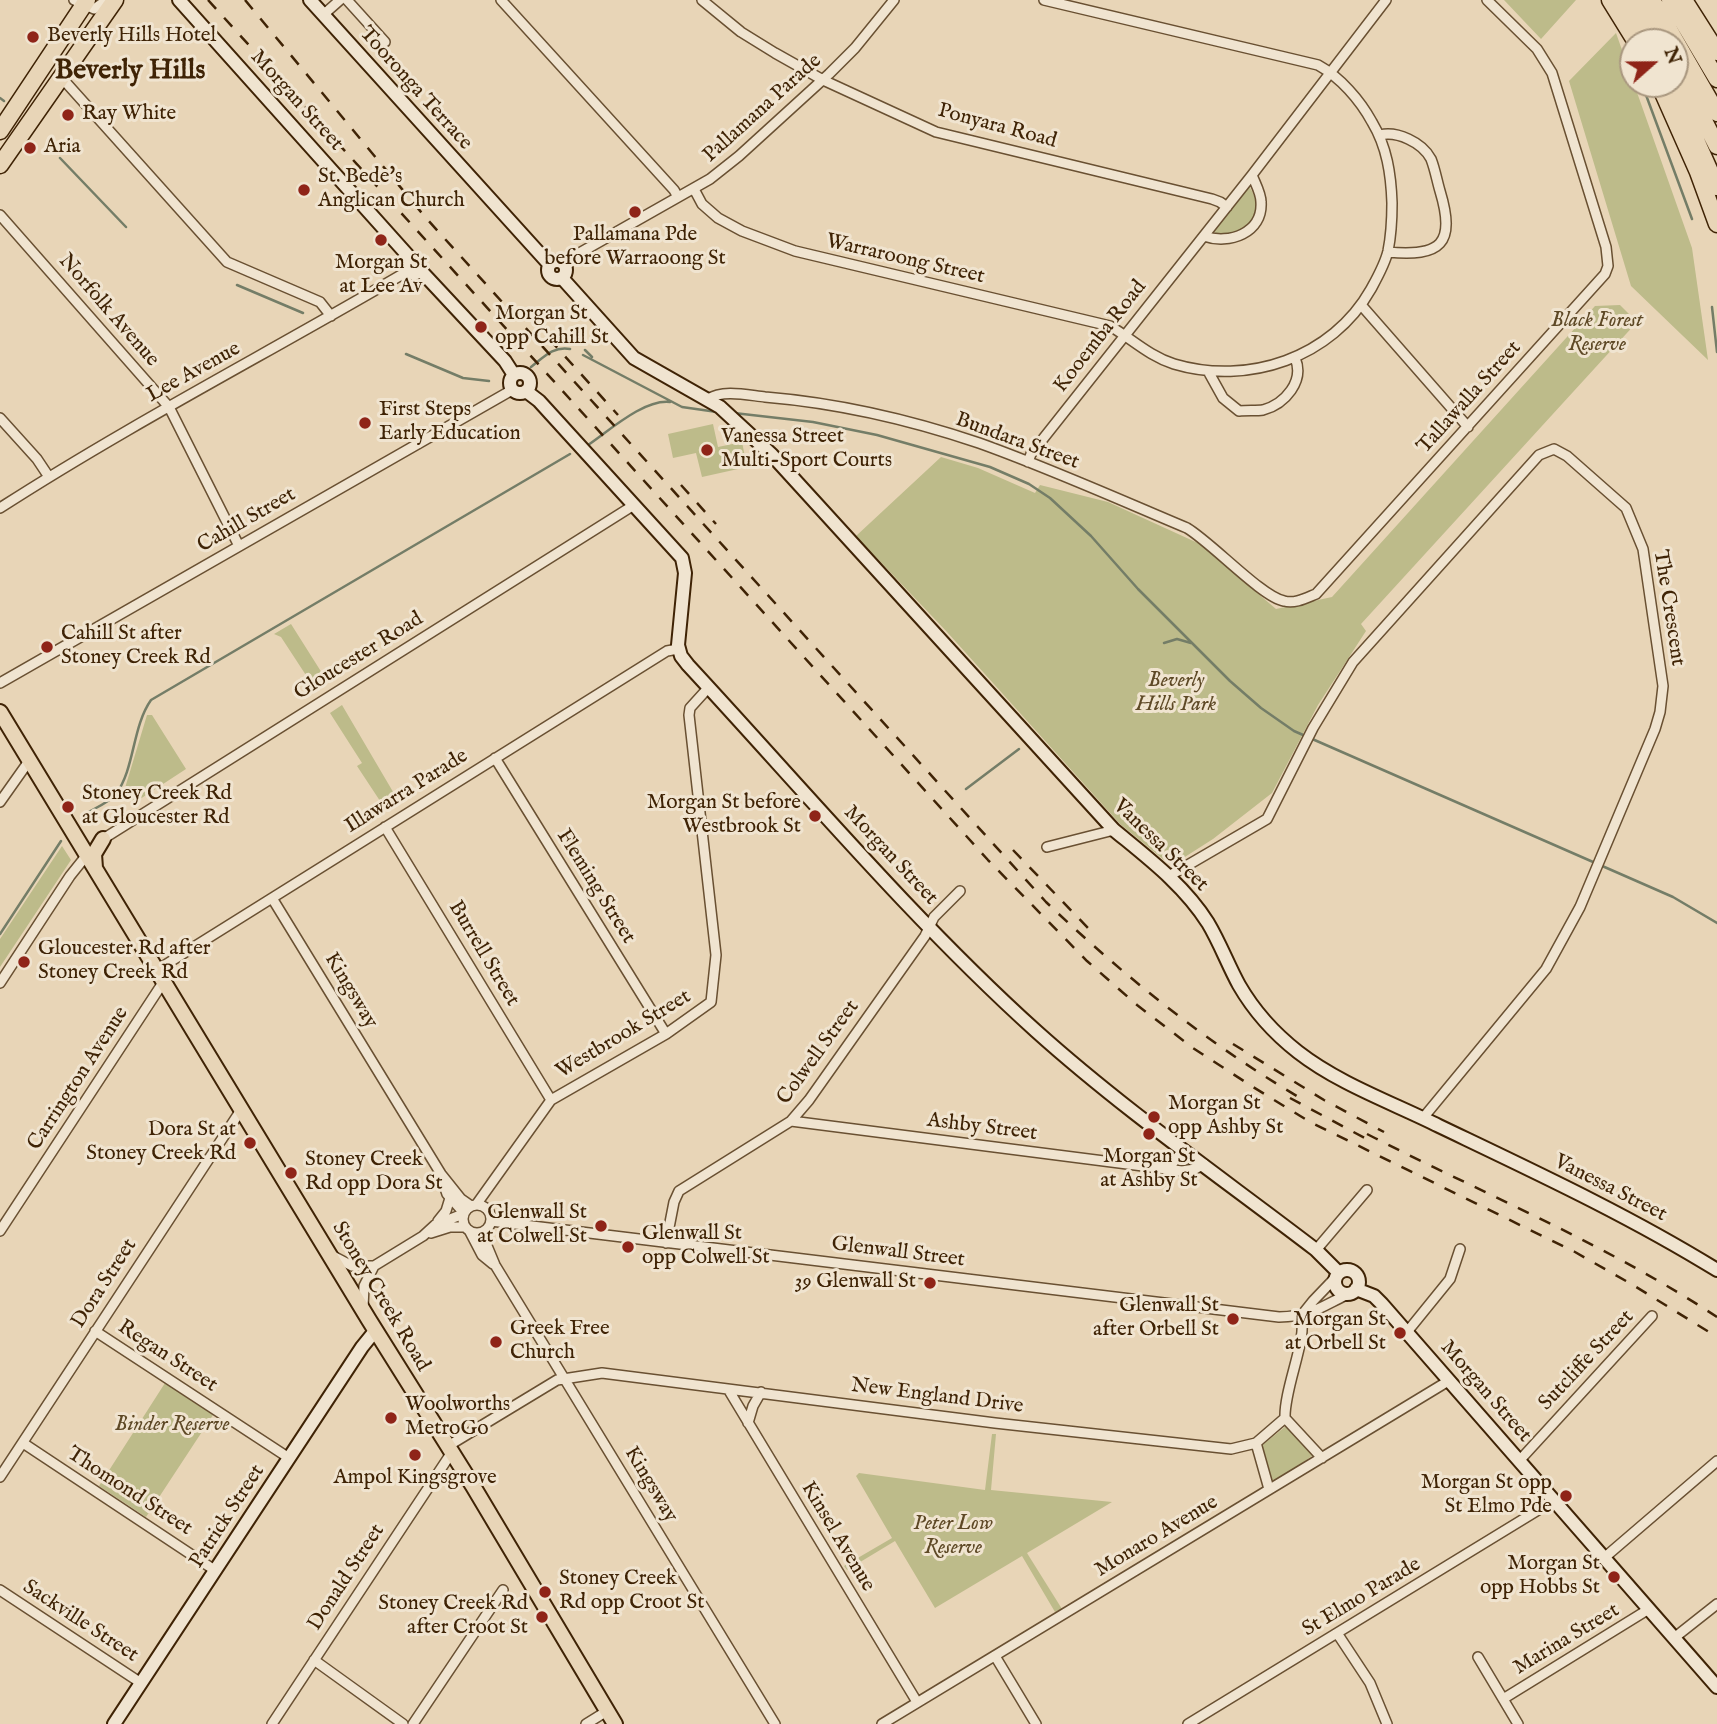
<!DOCTYPE html>
<html>
<head>
<meta charset="utf-8">
<style>
  body { margin:0 }
  #map { position:relative; width:1717px; height:1724px; overflow:hidden; background:#e8d5b7; font-family:"IM FELL English",serif }
  canvas { display:block }
  .north { position:absolute; left:1619px; top:28px; width:70px; height:70px; box-sizing:border-box; background:#f0e4d0; border:2px solid #a9977f; border-radius:50%; rotate:69deg; font-size:19px; font-weight:700; line-height:28px; text-align:center; color:#3f2305 }
  .north::after { content:''; display:block; margin:auto; width:24px; height:32px; background:#8f2418; clip-path:polygon(50% 0,100% 100%,50% 72%,0 100%) }
</style>
</head>
<body>
<div id="map">
<canvas width="1717" height="1724"></canvas>
<div class="north">N</div>
</div>
<script>
const context = document.querySelector('canvas').getContext('2d');
context.lineJoin = 'round';
function paint(path, color) {
  context.fillStyle = color;
  context.fill(path, 'evenodd');
}
function stroke(path, color, width, dash) {
  context.strokeStyle = color;
  context.lineWidth = width;
  context.lineCap = dash ? 'butt' : 'round';
  context.setLineDash(dash || []);
  context.stroke(path);
}
function write(font, color, halo, rows, align = 'center') {
  context.font = font + ' "IM FELL English",serif';
  context.lineWidth = 6;
  context.setLineDash([]);
  context.textBaseline = 'middle';
  context.strokeStyle = halo;
  context.fillStyle = color;
  for (const [text, x, y, turn = 0] of rows) {
    context.save();
    context.translate(x, y);
    context.rotate((+turn || 0) * Math.PI / 180);
    context.textAlign = isNaN(turn) ? turn : align;
    if (halo) context.strokeText(text, 0, 0);
    context.fillText(text, 0, 0);
    context.restore();
  }
}
const green = new Path2D(`
  M1504,0H1576L1541,39Z
  M1616,33L1692,248L1708,360L1631,286L1569,81Z
  M1249,186C1269,216 1243,242 1213,232Z
  M1620,305L1637,322L1361,624L1366,631L1318,705L1272,793L1213,839L1177,862L1164,860L1120,824L947,632L856,536L941,457L978,468L1035,493L1040,485L1108,502L1200,544L1276,609L1332,597L1595,306Z
  M713,424L718,447L742,442L747,467L702,477L696,453L673,458L668,434Z
  M291,624L327,681L315,689L281,637L274,634Z
  M342,705L399,802L386,810L357,766L362,763L330,713Z
  M147,715H152L186,769L134,803L125,788Z
  M62,846L71,860L0,967V939Z
  M165,1383L213,1415L146,1517L99,1486Z
  M1286,1426L1313,1455L1273,1485L1260,1447Z
  M992,1434H996L991,1490L1112,1502L1027,1553L1062,1609L1055,1612L1022,1556L935,1608L895,1541L847,1570L844,1566L892,1538L856,1476L859,1473L985,1490Z`);
const stream = new Path2D(`
  M1646,95L1692,219
  M0,98L4,101
  M60,158L126,227
  M237,285L303,313
  M1712,307L1717,352
  M585,350L592,357
  M406,354L463,378L489,381
  M583,355L682,407L717,412
  M531,367C544,357 553,346 570,349
  M734,413L813,422L877,435L990,467L1029,484L1050,498L1091,536L1138,589L1230,681L1261,708L1294,731L1673,897L1717,923
  M588,445C610,430 644,399 670,402
  M1164,643L1177,639L1191,643
  M966,789L1019,749
  M83,815C93,809 109,803 116,794C135,768 132,727 151,700L570,454
  M0,934L61,841`);
const street = new Path2D(`
  M74,0L94,9L107,0
  M347,0L385,42
  M501,0L674,190L678,197
  M702,0L741,32L775,53L823,80L936,132L1212,199L1220,202L1227,207
  M323,15L340,0
  M61,77L227,262L320,302L331,316
  M1380,135C1397,131 1422,142 1431,159C1435,169 1437,181 1440,191C1456,244 1441,257 1388,252
  M694,189L702,204L718,218L742,231L795,251L1110,326C1132,339 1149,356 1174,364C1248,386 1332,358 1371,289C1377,278 1385,264 1388,251C1391,236 1392,219 1392,203C1391,174 1387,147 1372,122C1360,100 1340,77 1318,65L1044,0
  M0,215L169,407L239,546
  M1204,236C1229,245 1263,233 1261,202C1261,193 1255,183 1252,175
  M564,264L576,255L710,179L739,156L829,74L855,48L894,0
  M1362,306L1468,427
  M1208,371L1223,398L1239,411C1247,410 1256,411 1263,410C1285,404 1305,381 1295,358
  M708,399C723,389 747,395 765,397C837,403 911,420 979,443C1049,468 1118,499 1187,528C1212,543 1262,597 1284,601C1295,604 1306,598 1316,594L1605,274L1608,266L1606,247L1552,73L1537,49L1487,0
  M0,418L37,459L49,477
  M1028,462L1031,454L1252,175L1386,0
  M0,508C132,423 272,351 408,271
  M0,683L512,390
  M495,758L666,1034
  M0,802L29,761
  M385,827L551,1100
  M103,839L634,505
  M1047,847L1114,830
  M1169,876L1267,819L1313,728L1353,662L1539,455L1554,449L1567,456L1626,508L1643,549L1663,686L1660,712L1655,729L1580,907L1546,969L1423,1118
  M272,898L441,1174L461,1199L471,1206
  M157,970L667,651L678,649
  M0,983L70,876L86,856
  M791,1121L1182,1171L1195,1169L1204,1164
  M1168,1169L1184,1149
  M441,1176L447,1194L464,1213
  M463 1219a14 14 0 1 1 28 0a14 14 0 1 1-28 0Z
  M476,1205L551,1100L666,1034L711,1002L716,955L689,715L690,708L709,687
  M438,1221L446,1211L450,1198
  M491,1221L1279,1317C1312,1316 1319,1308 1348,1294
  M0,1231L164,981
  M470,1232L482,1255L493,1264
  M484,1232L485,1241L495,1265L775,1724
  M431,1233L450,1227H465
  M666,1243L674,1202L679,1191L791,1121L809,1100L925,936L934,917L960,891
  M1316,1250L1367,1190
  M333,1256L352,1266H374
  M363,1308L364,1286L374,1266L423,1236L435,1225L463,1214
  M95,1331L289,1458
  M1407,1332L1450,1279L1460,1249
  M728,1389L917,1702
  M748,1423L753,1406L761,1392
  M23,1443L216,1571
  M1256,1443L1269,1489
  M448,1446L557,1380L602,1373L995,1423L1231,1449L1256,1443L1285,1418
  M1322,1458L1285,1418C1284,1388 1308,1338 1301,1316L1313,1301L1335,1278
  M1519,1461L1652,1316
  M0,1477L241,1110
  M1604,1558L1717,1461
  M0,1590L141,1683
  M1337,1633L1370,1683L1387,1724
  M1674,1638L1717,1604
  M995,1656L1036,1724
  M1478,1657L1518,1724
  M314,1660L403,1724
  M1503,1699L1649,1609
  M272,1724L452,1452
  M413,1724L503,1590
  M586,1724L607,1711
  M882,1724L1450,1380
  M1188,1724L1553,1501`);
const secondary = new Path2D(`
  M179,0L411,259
  M310,0L549,264
  M411,259L406,265L408,271L414,274L421,271
  M548 270a9 9 0 1 1 18 0a9 9 0 1 1-18 0Z
  M421,271L505,361L514,375
  M562,278L634,358L720,407L772,455L1114,830C1148,858 1184,885 1208,923C1220,943 1228,965 1239,985C1254,1011 1275,1034 1298,1052C1339,1084 1393,1103 1439,1126C1533,1171 1628,1215 1717,1270
  M510 383a10 10 0 1 1 20 0a10 10 0 1 1-20 0Z
  M526,391L539,401L682,558L685,573L678,645L681,656L688,665C802,788 911,918 1036,1031C1124,1110 1222,1178 1316,1250L1339,1273
  M1335 1282a12 12 0 1 1 24 0a12 12 0 1 1-24 0Z
  M1356,1289L1374,1296L1382,1304L1717,1687
  M114,1724L362,1347L375,1331`);
const primary = new Path2D(`
  M0,712L369,1320L473,1486L615,1724
  M95,868L94,854L103,839`);
const highway = new Path2D(`
  M1610,0L1636,42
  M1622,0L1649,42
  M1635,0L1662,42
  M1652,0L1717,113
  M1670,0L1717,79
  M1684,0L1717,52
  M1675,64L1717,146
  M1659,84L1698,172L1717,224
  M1671,84L1717,187
  M0,131L87,0
  M0,165L115,0`);
const rail = new Path2D(`
  M208,0L988,860L1087,961L1137,1005L1193,1048L1253,1087L1310,1122L1575,1252L1633,1285L1717,1337
  M245,0L426,218L1046,902C1125,977 1208,1044 1302,1099
  M533,321L618,415
  M681,485L716,524
  M1013,850L1088,928
  M1233,1044L1324,1100L1384,1132
  M1290,1098L1374,1143
  M1367,1134C1484,1194 1606,1244 1717,1317`);
const markers = [
  [33,37,7,"#8f2418"],
  [68,115,7,"#8f2418"],
  [30,148,7,"#8f2418"],
  [304,190,7,"#8f2418"],
  [635,212,7,"#8f2418"],
  [381,240,7,"#8f2418"],
  [481,327,7,"#8f2418"],
  [365,423,7,"#8f2418"],
  [707,450,7,"#8f2418"],
  [47,647,7,"#8f2418"],
  [68,807,7,"#8f2418"],
  [815,816,7,"#8f2418"],
  [24,962,7,"#8f2418"],
  [1154,1117,7,"#8f2418"],
  [1149,1134,7,"#8f2418"],
  [250,1143,7,"#8f2418"],
  [291,1173,7,"#8f2418"],
  [601,1226,7,"#8f2418"],
  [628,1247,7,"#8f2418"],
  [930,1283,7,"#8f2418"],
  [1233,1319,7,"#8f2418"],
  [1400,1333,7,"#8f2418"],
  [496,1342,7,"#8f2418"],
  [391,1418,7,"#8f2418"],
  [415,1455,7,"#8f2418"],
  [1566,1496,7,"#8f2418"],
  [1614,1577,7,"#8f2418"],
  [545,1592,7,"#8f2418"],
  [542,1617,7,"#8f2418"]
];
const poiNames = [
  ["Beverly Hills Hotel",47,37],
  ["Ray White",82,115],
  ["Aria",44,148],
  ["St. Bede's",318,178],
  ["Anglican Church",318,202],
  ["Pallamana Pde",635,236,"center"],
  ["before Warraoong St",635,260,"center"],
  ["Morgan St",381,264,"center"],
  ["at Lee Av",381,288,"center"],
  ["Morgan St",495,315],
  ["opp Cahill St",495,339],
  ["First Steps",379,411],
  ["Early Education",379,435],
  ["Vanessa Street",721,438],
  ["Multi-Sport Courts",721,462],
  ["Cahill St after",61,635],
  ["Stoney Creek Rd",61,659],
  ["Stoney Creek Rd",82,795],
  ["at Gloucester Rd",82,819],
  ["Morgan St before",801,804,"right"],
  ["Westbrook St",801,828,"right"],
  ["Gloucester Rd after",38,950],
  ["Stoney Creek Rd",38,974],
  ["Morgan St",1168,1105],
  ["opp Ashby St",1168,1129],
  ["Dora St at",236,1131,"right"],
  ["Stoney Creek Rd",236,1155,"right"],
  ["Morgan St",1149,1158,"center"],
  ["at Ashby St",1149,1182,"center"],
  ["Stoney Creek",305,1161],
  ["Rd opp Dora St",305,1185],
  ["Glenwall St",587,1214,"right"],
  ["at Colwell St",587,1238,"right"],
  ["Glenwall St",642,1235],
  ["opp Colwell St",642,1259],
  ["39 Glenwall St",916,1283,"right"],
  ["Glenwall St",1219,1307,"right"],
  ["after Orbell St",1219,1331,"right"],
  ["Morgan St",1386,1321,"right"],
  ["at Orbell St",1386,1345,"right"],
  ["Greek Free",510,1330],
  ["Church",510,1354],
  ["Woolworths",405,1406],
  ["MetroGo",405,1430],
  ["Ampol Kingsgrove",415,1479,"center"],
  ["Morgan St opp",1552,1484,"right"],
  ["St Elmo Pde",1552,1508,"right"],
  ["Morgan St",1600,1565,"right"],
  ["opp Hobbs St",1600,1589,"right"],
  ["Stoney Creek",559,1580],
  ["Rd opp Croot St",559,1604],
  ["Stoney Creek Rd",528,1605,"right"],
  ["after Croot St",528,1629,"right"]
];
const streetNames = [
  ["Tooronga Terrace",415,89,48],
  ["Morgan Street",296,101,48],
  ["Pallamana Parade",763,109,-42],
  ["Ponyara Road",997,127,15],
  ["Warraroong Street",905,260,13],
  ["Norfolk Avenue",108,311,49],
  ["Kooemba Road",1101,337,-52],
  ["Lee Avenue",194,373,-29],
  ["Tallawalla Street",1470,398,-48],
  ["Bundara Street",1017,442,20],
  ["Cahill Street",247,521,-30],
  ["The Crescent",1668,608,81],
  ["Gloucester Road",359,657,-32],
  ["Illawarra Parade",407,792,-32],
  ["Vanessa Street",1160,846,44],
  ["Morgan Street",890,856,47],
  ["Fleming Street",595,887,58],
  ["Burrell Street",483,954,59],
  ["Kingsway",350,991,59],
  ["Westbrook Street",624,1035,-31],
  ["Colwell Street",819,1053,-54],
  ["Carrington Avenue",79,1079,-57],
  ["Ashby Street",982,1128,7],
  ["Vanessa Street",1610,1189,27],
  ["Glenwall Street",898,1253,7],
  ["Dora Street",105,1284,-57],
  ["Stoney Creek Road",380,1297,59],
  ["Regan Street",167,1357,33],
  ["Sutcliffe Street",1587,1361,-47],
  ["Morgan Street",1485,1392,49],
  ["New England Drive",937,1397,7],
  ["Kingsway",650,1485,59],
  ["Thomond Street",129,1492,33],
  ["Patrick Street",228,1517,-57],
  ["Kinsel Avenue",837,1537,59],
  ["Monaro Avenue",1157,1537,-31],
  ["Donald Street",347,1578,-57],
  ["St Elmo Parade",1362,1598,-31],
  ["Sackville Street",80,1622,33],
  ["Marina Street",1567,1640,-31]
];
const parkNames = [
  ["Black Forest",1597,322],
  ["Reserve",1597,346],
  ["Beverly",1176,682],
  ["Hills Park",1176,706],
  ["Binder Reserve",172,1426],
  ["Peter Low",953,1525],
  ["Reserve",953,1549]
];
const districtNames = [
  ["Beverly Hills",130,72]
];
paint(green, '#bdbb8a');
stroke(stream, '#747d67', 2.5);
stroke(street, '#695032', 12);
stroke(secondary, '#3f2305', 16);
stroke(primary, '#3f2305', 18);
stroke(highway, '#3f2305', 19);
stroke(street, '#f0e4d0', 9);
stroke(secondary, '#f0e4d0', 12);
stroke(primary, '#e8d5b7', 14);
stroke(highway, '#e8d5b7', 16);
stroke(rail, '#3f2305', 2.5, [12, 12]);
for (const [x, y, r, color] of markers) {
  const dot = new Path2D();
  dot.arc(x, y, r, 0, 2 * Math.PI);
  context.fillStyle = color;
  context.fill(dot);
  stroke(dot, '#f0e4d0', 2.5);
}
write('21px', '#3f2305', '#f0e4d0', poiNames, 'left');
write('21px', '#3f2305', '#f0e4d0', streetNames);
write('italic 21px', '#5e4926', '#f0e4d0', parkNames);
write('bold 28px', '#3f2305', '#f0e4d0', districtNames);
</script>
</body>
</html>
